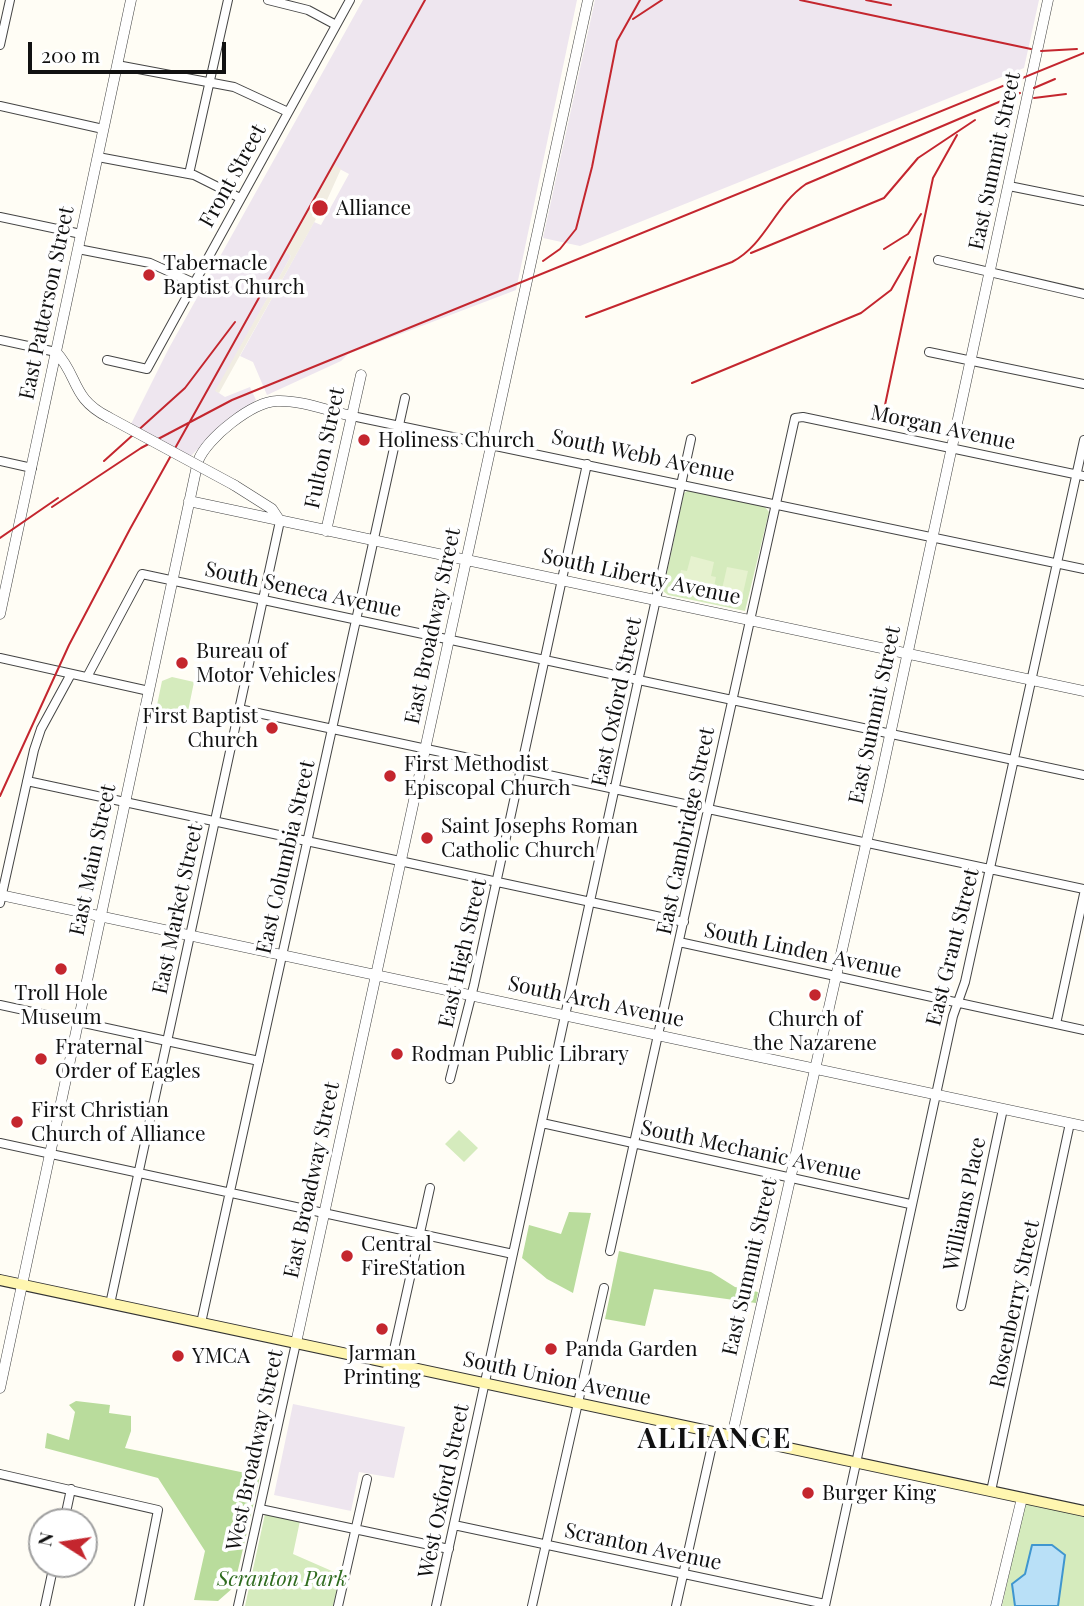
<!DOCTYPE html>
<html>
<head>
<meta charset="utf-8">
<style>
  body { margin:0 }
  #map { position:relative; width:1084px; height:1606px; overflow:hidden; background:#fffdf5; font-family:"Playfair Display",serif }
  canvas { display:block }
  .north { position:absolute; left:28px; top:1508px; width:70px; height:70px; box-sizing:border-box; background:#fff; border:2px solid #a0a0a0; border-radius:50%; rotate:282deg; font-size:19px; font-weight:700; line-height:28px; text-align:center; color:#111 }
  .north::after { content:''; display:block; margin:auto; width:24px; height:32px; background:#c4262e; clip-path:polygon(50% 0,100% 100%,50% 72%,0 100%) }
  .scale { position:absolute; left:28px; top:42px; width:198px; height:32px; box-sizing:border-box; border:4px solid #111; border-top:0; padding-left:9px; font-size:21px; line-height:24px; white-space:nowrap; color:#111; -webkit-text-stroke:5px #fff; paint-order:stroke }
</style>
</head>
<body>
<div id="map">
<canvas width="1084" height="1606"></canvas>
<div class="north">N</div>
<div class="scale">200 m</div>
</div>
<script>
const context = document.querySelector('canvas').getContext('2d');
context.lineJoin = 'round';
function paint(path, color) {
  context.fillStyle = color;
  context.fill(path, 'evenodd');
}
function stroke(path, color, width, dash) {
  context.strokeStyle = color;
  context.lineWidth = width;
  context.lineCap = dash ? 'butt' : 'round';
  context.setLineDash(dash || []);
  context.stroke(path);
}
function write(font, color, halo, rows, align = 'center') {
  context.font = font + ' "Playfair Display",serif';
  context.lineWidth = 7;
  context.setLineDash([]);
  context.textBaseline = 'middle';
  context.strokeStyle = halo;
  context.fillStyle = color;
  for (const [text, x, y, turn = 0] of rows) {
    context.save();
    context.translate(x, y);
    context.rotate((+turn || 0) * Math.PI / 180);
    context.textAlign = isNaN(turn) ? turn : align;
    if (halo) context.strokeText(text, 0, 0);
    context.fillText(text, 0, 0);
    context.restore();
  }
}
const industrial = new Path2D(`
  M363,0H577L516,290L348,354L341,361L267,395L253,362L240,356L314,222L321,225L349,174L334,166L286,252L291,256L216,391L225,397L250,387L256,400L212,434L191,456L131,424L169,348Z
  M595,0H1039L1024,68L580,246L543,238Z
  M293,1404L405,1427L394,1478L359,1472L351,1511L274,1495Z`);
const green = new Path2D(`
  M689,490L765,507L769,512L745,611L668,595L663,591L684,493Z
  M172,677L194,682L187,716L156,710L162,681Z
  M459,1130L478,1148L464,1162L445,1144Z
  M1025,1503L1084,1516V1606H1002Z
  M265,1514L300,1521L293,1554L341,1575L333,1606H245Z`);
const forest = new Path2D(`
  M569,1212L591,1213L573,1293L547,1279L522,1258L529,1225L561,1234Z
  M619,1251L711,1272L735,1287L758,1292L756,1303L654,1289L645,1326L605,1319Z
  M76,1401L110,1405L109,1413L131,1416V1431L125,1448L260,1476L234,1587L218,1601L194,1600L205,1551L158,1478L45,1448L47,1433L69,1440L75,1412L69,1405Z`);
const pitch = new Path2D(`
  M691,556L714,562L711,576L716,577L712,596L677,588L681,570L687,571Z
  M727,567L748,571L741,602L720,598Z`);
const plaza = new Path2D(`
  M334,165L341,169L327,200L322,198L312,216L316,219L219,393L215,391L291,256L286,252Z`);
const water = new Path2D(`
  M1032,1545H1052L1065,1555L1058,1606H1015L1012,1584L1025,1574Z`);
const minor = new Path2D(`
  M268,0L308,10L336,25
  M0,45L10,0
  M117,65L234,87L288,112
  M0,106L103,129
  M98,157L194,175L240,198
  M189,174L228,0
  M1009,186L1084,201
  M0,217L81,234
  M78,249L150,263L194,283
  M938,260L1084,294
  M0,340L56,352
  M929,352L1084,384
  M107,360L147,369L350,0
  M352,416L1084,569
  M0,461L32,468
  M0,658L149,691
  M87,677L142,574L1084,775
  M239,709L1084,889
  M27,781L684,922
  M0,903L34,750L41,729L71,674
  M679,942L1084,1030
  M0,1005L259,1061
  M1056,1024L1084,894
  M450,1079L474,985L587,464
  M542,1123L910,1204
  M0,1143L513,1254
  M610,1251L795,418L803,417L1084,476
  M110,1304L280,521
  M961,1306L1003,1109
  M201,1323L405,398
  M391,1363L430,1188
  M0,1474L158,1510L139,1606
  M991,1491L1070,1123
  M260,1509L449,1549
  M64,1522L71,1489
  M454,1525L825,1604
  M45,1606L54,1564
  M238,1606L296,1343
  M338,1606L367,1479
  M436,1606L691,439
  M532,1606L604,1288
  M676,1606L715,1432
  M825,1606L953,1016L965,982L1084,440`);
const tertiary = new Path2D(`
  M56,352C79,377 71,398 108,417
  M234,485L272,509L280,521
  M189,501L1084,691
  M326,531L361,375
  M0,614L131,0
  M0,895L1084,1126
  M296,1343L588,0
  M0,1388L198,461C207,438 252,402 277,401C301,400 328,411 352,416
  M732,1436L878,791L1048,0
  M996,1606L1022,1498`);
const secondary = new Path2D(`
  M0,1280L1084,1511`);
const rail = new Path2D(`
  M800,0L1031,49
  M866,0L891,5
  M633,19L662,0
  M1041,51L1077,49
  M1034,88L1055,79
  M1034,98L1066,94
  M884,249L908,234L921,214
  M751,253L884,198L918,158L975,120
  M543,261L560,249L576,229L592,167L617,41L640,0
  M586,317L732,262C766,244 774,206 806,184L1020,93
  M692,383L861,313L891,290L910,257
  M881,424L933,178L957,135
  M104,461L185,388L235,322
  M52,507L141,448L232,400L1084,53
  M0,538L58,498
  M0,796L69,645L130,529L425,0`);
const tertiaryBridge = new Path2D(`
  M108,417L234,485`);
const markers = [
  [320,208,9,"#c4262e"],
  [149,275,7,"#c4262e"],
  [364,440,7,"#c4262e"],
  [182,663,7,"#c4262e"],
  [272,728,7,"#c4262e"],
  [390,776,7,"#c4262e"],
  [427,838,7,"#c4262e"],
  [61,969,7,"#c4262e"],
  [815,995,7,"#c4262e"],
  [397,1054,7,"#c4262e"],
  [41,1059,7,"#c4262e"],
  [17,1122,7,"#c4262e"],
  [347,1256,7,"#c4262e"],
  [382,1329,7,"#c4262e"],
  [551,1349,7,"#c4262e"],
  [178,1356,7,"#c4262e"],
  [808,1493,7,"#c4262e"]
];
const streetNames = [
  ["East Summit Street",995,161,-78],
  ["Front Street",233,176,-61],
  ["East Patterson Street",47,303,-78],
  ["Morgan Avenue",943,428,12],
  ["Fulton Street",325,448,-78],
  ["South Webb Avenue",643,456,12],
  ["South Liberty Avenue",641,577,12],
  ["South Seneca Avenue",303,590,12],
  ["East Broadway Street",433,626,-78],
  ["East Oxford Street",617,702,-78],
  ["East Summit Street",875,715,-78],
  ["East Cambridge Street",686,831,-78],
  ["East Columbia Street",286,857,-77],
  ["East Main Street",93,860,-78],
  ["East Market Street",178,909,-78],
  ["East Grant Street",953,947,-76],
  ["South Linden Avenue",803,951,12],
  ["East High Street",463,953,-77],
  ["South Arch Avenue",596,1002,12],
  ["South Mechanic Avenue",751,1151,12],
  ["East Broadway Street",312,1180,-78],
  ["Williams Place",965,1204,-78],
  ["East Summit Street",750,1267,-77],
  ["Rosenberry Street",1015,1304,-78],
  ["South Union Avenue",557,1379,12],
  ["West Broadway Street",255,1450,-78],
  ["West Oxford Street",444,1491,-78],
  ["Scranton Avenue",643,1547,12]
];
const poiNames = [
  ["Alliance",336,208],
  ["Tabernacle",163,263],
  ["Baptist Church",163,287],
  ["Holiness Church",378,440],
  ["Bureau of",196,651],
  ["Motor Vehicles",196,675],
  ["First Baptist",258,716,"right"],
  ["Church",258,740,"right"],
  ["First Methodist",404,764],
  ["Episcopal Church",404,788],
  ["Saint Josephs Roman",441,826],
  ["Catholic Church",441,850],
  ["Troll Hole",61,993,"center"],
  ["Museum",61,1017,"center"],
  ["Church of",815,1019,"center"],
  ["the Nazarene",815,1043,"center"],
  ["Fraternal",55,1047],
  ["Order of Eagles",55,1071],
  ["Rodman Public Library",411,1054],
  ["First Christian",31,1110],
  ["Church of Alliance",31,1134],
  ["Central",361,1244],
  ["FireStation",361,1268],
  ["Panda Garden",565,1349],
  ["Jarman",382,1353,"center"],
  ["Printing",382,1377,"center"],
  ["YMCA",192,1356],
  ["Burger King",822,1493]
];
const parkNames = [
  ["Scranton Park",282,1579]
];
const districtNames = [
  ["ALLIANCE",715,1439]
];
paint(industrial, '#eee6ef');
paint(green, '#d5ebbd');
paint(forest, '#b9dc9c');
paint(pitch, '#e6f2cf');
paint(plaza, '#f1ede2');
paint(water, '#b9e0f7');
stroke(water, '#3f96cf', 2);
stroke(minor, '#444', 10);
stroke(tertiary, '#444', 11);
stroke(secondary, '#333', 12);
stroke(minor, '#fff', 8);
stroke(tertiary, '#fff', 10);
stroke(secondary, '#fff6b0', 10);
stroke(rail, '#c4262e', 2);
stroke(tertiaryBridge, '#444', 11, []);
stroke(tertiaryBridge, '#fff', 10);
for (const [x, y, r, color] of markers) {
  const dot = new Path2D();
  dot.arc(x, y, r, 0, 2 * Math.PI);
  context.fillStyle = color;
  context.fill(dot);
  stroke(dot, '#fff', 2.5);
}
write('21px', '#111', '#fff', streetNames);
write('21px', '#111', '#fff', poiNames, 'left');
write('italic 21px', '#2f6b1f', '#fff', parkNames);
context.letterSpacing = '2px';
write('bold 28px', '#111', '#fff', districtNames);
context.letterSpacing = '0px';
</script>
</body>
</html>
